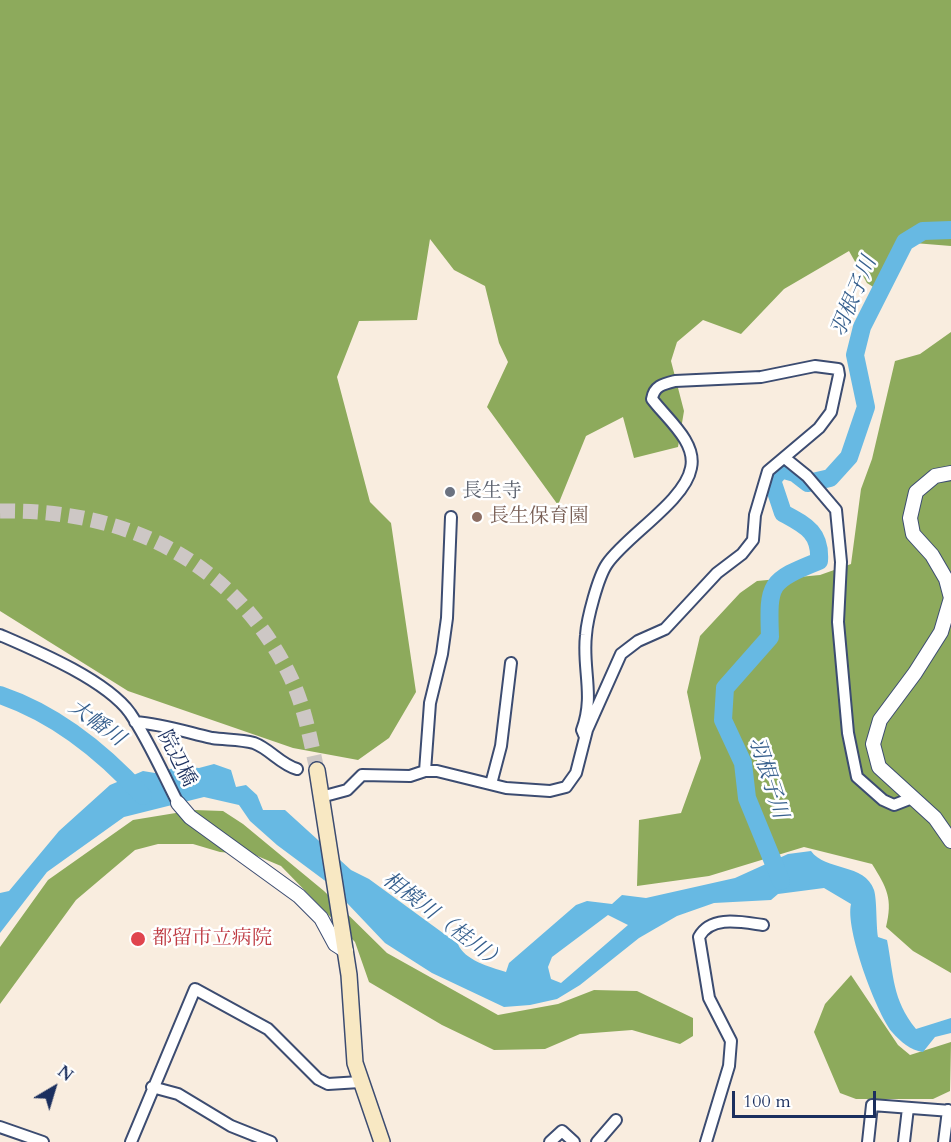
<!DOCTYPE html>
<html>
<head>
<meta charset="utf-8">
<style>
  body { margin:0 }
  #map { position:relative; width:951px; height:1142px; overflow:hidden; background:#f9eddf; font-family:Cardo,serif }
  canvas { display:block }
  .north { position:absolute; left:24px; top:1058px; width:60px; height:60px; -webkit-text-stroke:4px #fff; paint-order:stroke; rotate:38deg; font-size:16px; font-weight:700; line-height:24px; text-align:center; color:#1b2f5e }
  .north::after { content:''; display:block; margin:auto; width:21px; height:27px; background:#1b2f5e; clip-path:polygon(50% 0,100% 100%,50% 72%,0 100%) }
  .scale { position:absolute; left:732px; top:1091px; width:144px; height:27px; box-sizing:border-box; border:3px solid #1b2f5e; border-top:0; padding-left:8px; font-size:18px; line-height:21px; white-space:nowrap; color:#1b2f5e; -webkit-text-stroke:4px #fff; paint-order:stroke }
</style>
</head>
<body>
<div id="map">
<canvas width="951" height="1142"></canvas>
<div class="north">N</div>
<div class="scale">100 m</div>
</div>
<script>
const context = document.querySelector('canvas').getContext('2d');
context.lineJoin = 'round';
function paint(path, color) {
  context.fillStyle = color;
  context.fill(path, 'evenodd');
}
function stroke(path, color, width, dash) {
  context.strokeStyle = color;
  context.lineWidth = width;
  context.lineCap = dash ? 'butt' : 'round';
  context.setLineDash(dash || []);
  context.stroke(path);
}
function write(font, color, halo, rows, align = 'center') {
  context.font = font + ' Cardo,"Noto Serif JP",serif';
  context.lineWidth = 5;
  context.setLineDash([]);
  context.textBaseline = 'middle';
  context.strokeStyle = halo;
  context.fillStyle = color;
  for (const [text, x, y, turn = 0] of rows) {
    context.save();
    context.translate(x, y);
    context.rotate((+turn || 0) * Math.PI / 180);
    context.textAlign = isNaN(turn) ? turn : align;
    if (halo) context.strokeText(text, 0, 0);
    context.fillText(text, 0, 0);
    context.restore();
  }
}
const forest = new Path2D(`
  M0,0H951V246L914,243L878,290L867,283L849,251L784,289L741,334L703,320L677,342L671,361L684,411L678,447L634,458L623,417L586,436L558,505L487,407L508,362L499,343L485,286L454,270L430,239L417,320L359,321L337,377L370,502L391,523L416,692L389,738L358,760L293,748L128,691L0,611Z
  M951,332V973L913,951L886,927C893,899 887,888 872,864L804,847L709,876L637,886L639,820L681,813L701,758L687,692L700,636L740,593L757,581L820,575L851,564L861,489L872,459L895,361L920,354Z
  M194,810L223,811L243,824L324,891L387,953L498,1015L558,1004L594,990L637,991L693,1018V1036L680,1044L632,1030L580,1034L545,1049L494,1050L442,1025L369,982L355,942L281,866L255,855L220,852L193,844H158L135,850L76,900L0,1004V947L48,880L133,820Z
  M851,975L898,1045L910,1055L951,1042L950,1091L933,1099H856L840,1093L814,1032L825,1004Z`);
const water = new Path2D(`
  M214,764L231,770L236,787L246,785L257,795L263,810H285L351,870L369,879L458,944C464,960 490,967 506,972L509,963L576,905L587,901L612,904L622,895L646,898L735,878L788,854L811,851C825,871 865,863 874,890C877,900 876,924 878,937L887,940C894,976 892,999 916,1029L951,1018V1033L935,1037L923,1052C910,1050 901,1042 892,1032C876,1012 845,929 851,904L824,888L778,894L771,900L714,903L677,916L639,938L580,985L557,999L530,1005L504,1007L432,973L385,943L328,883L277,845L250,821L239,805L204,797L124,817L47,872L0,933V893L9,891L59,831L110,785L143,771L155,773L182,766L199,768ZM608,915L628,925L561,983L551,979L548,967L552,957Z`);
const river = new Path2D(`
  M0,695C56,714 104,753 143,796
  M781,881L747,798L743,763L723,720L725,688L770,637C768,583 769,581 819,561C821,532 805,525 783,513L772,480L781,469L795,473L808,483L830,478L849,457L866,407L855,355L862,327L905,242L923,231L951,230`);
const secondaryTunnel = new Path2D(`
  M0,511C124,509 232,559 289,674C304,704 310,738 317,770`);
const minor = new Path2D(`
  M786,459L807,476L836,510L841,562L838,622L848,733L857,777L883,800L894,805L912,798
  M0,635C37,651 106,680 130,713C149,741 163,774 178,803
  M135,722C162,724 186,732 212,738C226,740 240,739 254,743C270,749 280,764 297,769
  M425,771L430,703L442,654L447,618L451,517
  M491,784L501,746L511,663
  M321,797L347,790L362,775L410,776L425,771H437L506,788L550,791L566,787L576,773L587,730L621,654L638,641L665,629L717,573L742,554L753,540L755,515L768,471L819,428L831,412L839,375L838,369L815,366L761,377L675,381C663,384 654,386 652,399C666,418 697,442 691,468C685,501 626,536 607,564C598,577 587,619 586,635C582,668 595,696 582,730L585,737
  M152,1087L178,1094L231,1126L271,1142
  M0,1127L43,1142
  M131,1142L195,989L268,1029L318,1079L328,1084L360,1082
  M550,1142L562,1131L574,1142
  M597,1142L616,1120
  M706,1142L729,1066L731,1041L709,998L699,937C711,915 741,922 763,925
  M868,1142L872,1105L951,1111
  M904,1142L908,1108
  M944,1142L948,1110`);
const tertiary = new Path2D(`
  M951,473L935,476L916,492L910,518L913,534L932,555L946,579L951,598
  M951,598L941,632L915,673L880,720L873,744L879,767L935,818L951,841
  M178,803L190,817L299,896L321,918L335,944L346,951`);
const secondary = new Path2D(`
  M317,770L349,975L355,1063L382,1142`);
const markers = [
  [450,492,6,"#6b7280"],
  [477,517,6,"#8d6e63"],
  [138,939,8,"#e0444e"]
];
const worshipNames = [
  ["長生寺",462,492]
];
const educationNames = [
  ["長生保育園",489,517]
];
const streetNames = [
  ["院辺橋",176,759,63]
];
const healthNames = [
  ["都留市立病院",152,939]
];
const waterNames = [
  ["羽根子川",855,297,-67],
  ["大幡川",96,724,36],
  ["羽根子川",767,778,72],
  ["相模川（桂川）",443,922,37]
];
paint(forest, '#8daa5c');
paint(water, '#67b9e3');
stroke(river, '#67b9e3', 18);
stroke(secondaryTunnel, '#cdc7c5', 15, [15, 8]);
stroke(minor, '#3c4c71', 14);
stroke(tertiary, '#3c4c71', 16);
stroke(secondary, '#3c4c71', 18);
stroke(minor, '#fff', 10);
stroke(tertiary, '#fff', 14);
stroke(secondary, '#f8e8c3', 15);
for (const [x, y, r, color] of markers) {
  const dot = new Path2D();
  dot.arc(x, y, r, 0, 2 * Math.PI);
  context.fillStyle = color;
  context.fill(dot);
  stroke(dot, '#fff', 2);
}
write('20px', '#5b616d', '#fff', worshipNames, 'left');
write('20px', '#785e54', '#fff', educationNames, 'left');
write('20px', '#1b2f5e', '#fff', streetNames);
write('20px', '#be3a42', '#fff', healthNames, 'left');
write('italic 21px', '#365f8d', '#fff', waterNames);
</script>
</body>
</html>
